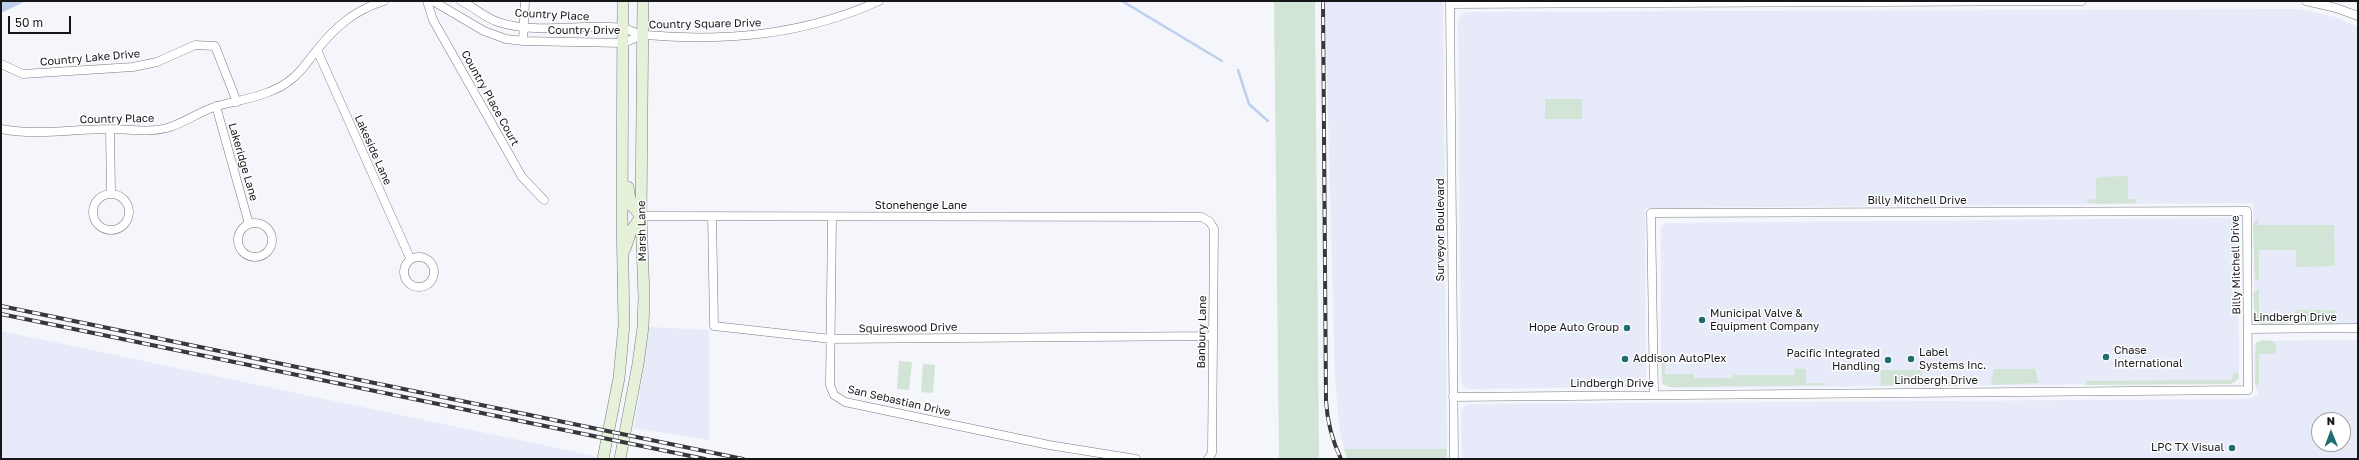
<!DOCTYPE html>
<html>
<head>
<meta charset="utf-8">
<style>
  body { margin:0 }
  #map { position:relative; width:2359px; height:460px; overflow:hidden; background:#f4f6fc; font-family:"Golos Text",sans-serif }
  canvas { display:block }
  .frame { position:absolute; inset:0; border:2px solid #161619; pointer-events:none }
  .north { position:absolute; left:2311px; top:412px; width:40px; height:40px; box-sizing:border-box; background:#fff; border:1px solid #a2a2a3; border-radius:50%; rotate:359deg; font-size:11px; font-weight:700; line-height:16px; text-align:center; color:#161619 }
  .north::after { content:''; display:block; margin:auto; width:14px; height:18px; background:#206c71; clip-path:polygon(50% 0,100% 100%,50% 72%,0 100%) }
  .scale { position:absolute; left:8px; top:16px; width:63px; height:18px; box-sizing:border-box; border:2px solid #161619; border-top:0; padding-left:5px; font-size:12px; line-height:14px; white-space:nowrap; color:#161619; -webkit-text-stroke:3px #fff; paint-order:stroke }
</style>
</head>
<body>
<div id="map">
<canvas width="2359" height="460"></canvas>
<div class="frame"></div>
<div class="north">N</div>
<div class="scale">50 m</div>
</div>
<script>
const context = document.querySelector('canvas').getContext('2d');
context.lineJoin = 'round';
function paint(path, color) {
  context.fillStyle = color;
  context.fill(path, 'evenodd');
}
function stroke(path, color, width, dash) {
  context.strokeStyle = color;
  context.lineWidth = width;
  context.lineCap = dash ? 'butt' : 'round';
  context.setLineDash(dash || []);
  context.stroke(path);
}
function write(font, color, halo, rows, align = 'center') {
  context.font = font + ' "Golos Text",sans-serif';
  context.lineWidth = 3;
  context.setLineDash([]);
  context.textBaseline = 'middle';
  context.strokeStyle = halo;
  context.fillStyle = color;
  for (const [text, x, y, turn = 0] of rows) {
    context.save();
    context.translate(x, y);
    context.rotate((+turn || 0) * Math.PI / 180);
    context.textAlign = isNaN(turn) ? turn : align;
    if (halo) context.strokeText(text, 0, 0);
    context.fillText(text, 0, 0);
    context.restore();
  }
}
const built = new Path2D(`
  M1325,1H1443L1447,449H1344L1340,433L1335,380Z
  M2298,9L2335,17L2358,27V325H2263L2256,323L2254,316L2253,203L1645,208L1646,381L1644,385L1640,387L1467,389L1463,386L1461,381L1458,22L1460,16L1466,12Z
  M2229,218L2235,220L2238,226L2239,377L2235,383L1673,388L1663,385L1661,381V227L1665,223Z
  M648,327L709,330V440L634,428L643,372Z
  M1,331L595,456L594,459H1Z
  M2358,340V459H1462L1461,412L1464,406L1469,404L2247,399L2259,395L2255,385L2254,346L2259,341ZM2319,420H2343V444H2319Z`);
const green = new Path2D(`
  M1274,1H1315L1319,459H1279Z
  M1545,99H1582V119H1545Z
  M2128,176V199H2137L2135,203L2098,204L2087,202V200L2096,199V179L2098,177Z
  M2258,218V225H2334L2335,266L2296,267V250H2259V280L2255,279L2253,224Z
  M2259,289V320H2288L2287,323L2260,324L2255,321L2253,293Z
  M2295,310H2335V319L2331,324L2298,325L2295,322Z
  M2262,340L2273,341L2276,344V354H2259V386L2255,384L2256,343Z
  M1661,354H1665V374H1694V378H1732L1733,375H1795V368L1806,369V383H1826V385L1670,387L1663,384Z
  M899,361L912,362L909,390L897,389Z
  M923,364L935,365L933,393L921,392Z
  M1994,369H2035L2039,383L1993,385L1991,382Z
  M1880,370H1921L1924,384L1923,386L1906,384L1881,386Z
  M2234,373H2238L2239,378L2231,384L2086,385L2085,381L2231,380Z
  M1978,381L1977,385L1939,386L1937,382Z
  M1344,449H1447V459H1347Z`);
const water = new Path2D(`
  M1,1H26L1,13Z`);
const stream = new Path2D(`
  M1122,1L1222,61
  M1238,70L1249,104L1268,121`);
const street = new Path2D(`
  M427,1L433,20L522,177L544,200
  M433,1L484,31L506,39L523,41L623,43L643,35
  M461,1C474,7 485,18 498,22C538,35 581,23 622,28C630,29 637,35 645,35C726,42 804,35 879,1
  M1450,1L1454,459
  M2306,1L2336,8L2358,16
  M1450,4L2082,1
  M523,41L525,1
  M317,50L410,258
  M1,64L23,74L133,67L157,62L195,45L215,46L237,102
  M216,106L249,224
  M1,129C37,136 74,129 110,129C129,129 148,133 167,128C185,123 200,111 217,106C243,99 272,96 293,78C303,70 309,59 317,50C335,27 355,10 384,1
  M110,129L111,194
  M93 212a18 18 0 1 1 36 0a18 18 0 1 1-36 0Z
  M641,216L1202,217L1210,222L1214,229L1212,453L1208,459
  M712,216L714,326L831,339L1213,336
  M832,217L830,385L834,395L845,402L1049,445L1136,459
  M238 240a17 17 0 1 1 34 0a17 17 0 1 1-34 0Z
  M404 272a15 15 0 1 1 30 0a15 15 0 1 1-30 0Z
  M2248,329L2358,328
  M1453,397L2248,390L2247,211L1651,213L1654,394`);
const secondary = new Path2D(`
  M628,187L631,205L641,216
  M625,249L631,231L641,216
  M603,459L619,378L624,325L622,216L623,1
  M620,459L638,364L643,327L644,297L641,216L643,1`);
const rail = new Path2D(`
  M1323,1L1326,400C1327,421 1332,440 1341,459
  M1,306L743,459
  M1,314L705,459`);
const markers = [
  [1702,320,4,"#206c71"],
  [1627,328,4,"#206c71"],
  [2106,357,4,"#206c71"],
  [1625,359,4,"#206c71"],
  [1911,359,4,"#206c71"],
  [1888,360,4,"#206c71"],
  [2232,448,4,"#206c71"]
];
const streetNames = [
  ["Country Place",552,15,3],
  ["Country Square Drive",705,24,-1],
  ["Country Drive",584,31],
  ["Country Lake Drive",90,58,-5],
  ["Country Place Court",490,98,61],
  ["Country Place",117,119,-1],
  ["Lakeside Lane",373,150,66],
  ["Lakeridge Lane",243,162,74],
  ["Billy Mitchell Drive",1917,201],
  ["Stonehenge Lane",921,206],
  ["Surveyor Boulevard",1441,230,-90],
  ["Marsh Lane",642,231,-91],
  ["Billy Mitchell Drive",2236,265,-91],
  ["Lindbergh Drive",2295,318],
  ["Squireswood Drive",908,328,-1],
  ["Banbury Lane",1202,332,-89],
  ["Lindbergh Drive",1936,381],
  ["Lindbergh Drive",1612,384],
  ["San Sebastian Drive",899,401,13]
];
const poiNames = [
  ["Municipal Valve &",1710,314],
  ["Equipment Company",1710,327],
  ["Hope Auto Group",1619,328,"right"],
  ["Chase",2114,351],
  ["International",2114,364],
  ["Label",1919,353],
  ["Systems Inc.",1919,366],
  ["Pacific Integrated",1880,354,"right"],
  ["Handling",1880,367,"right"],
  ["Addison AutoPlex",1633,359],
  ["LPC TX Visual",2224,448,"right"]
];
paint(built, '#e7eaf8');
paint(green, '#d1e4d5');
paint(water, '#bdcfec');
stroke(stream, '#bdcfec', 2.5);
stroke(street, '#787a80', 9);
stroke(secondary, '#787a80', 12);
stroke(street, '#fff', 8);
stroke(secondary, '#e5f1d8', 11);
stroke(rail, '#37383b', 4);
stroke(rail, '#fff', 2.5, [8]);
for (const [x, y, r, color] of markers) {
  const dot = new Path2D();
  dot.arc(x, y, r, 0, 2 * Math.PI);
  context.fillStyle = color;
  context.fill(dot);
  stroke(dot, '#fff', 1.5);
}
write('11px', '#161619', '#fff', streetNames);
write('11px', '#161619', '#fff', poiNames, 'left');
</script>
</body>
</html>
